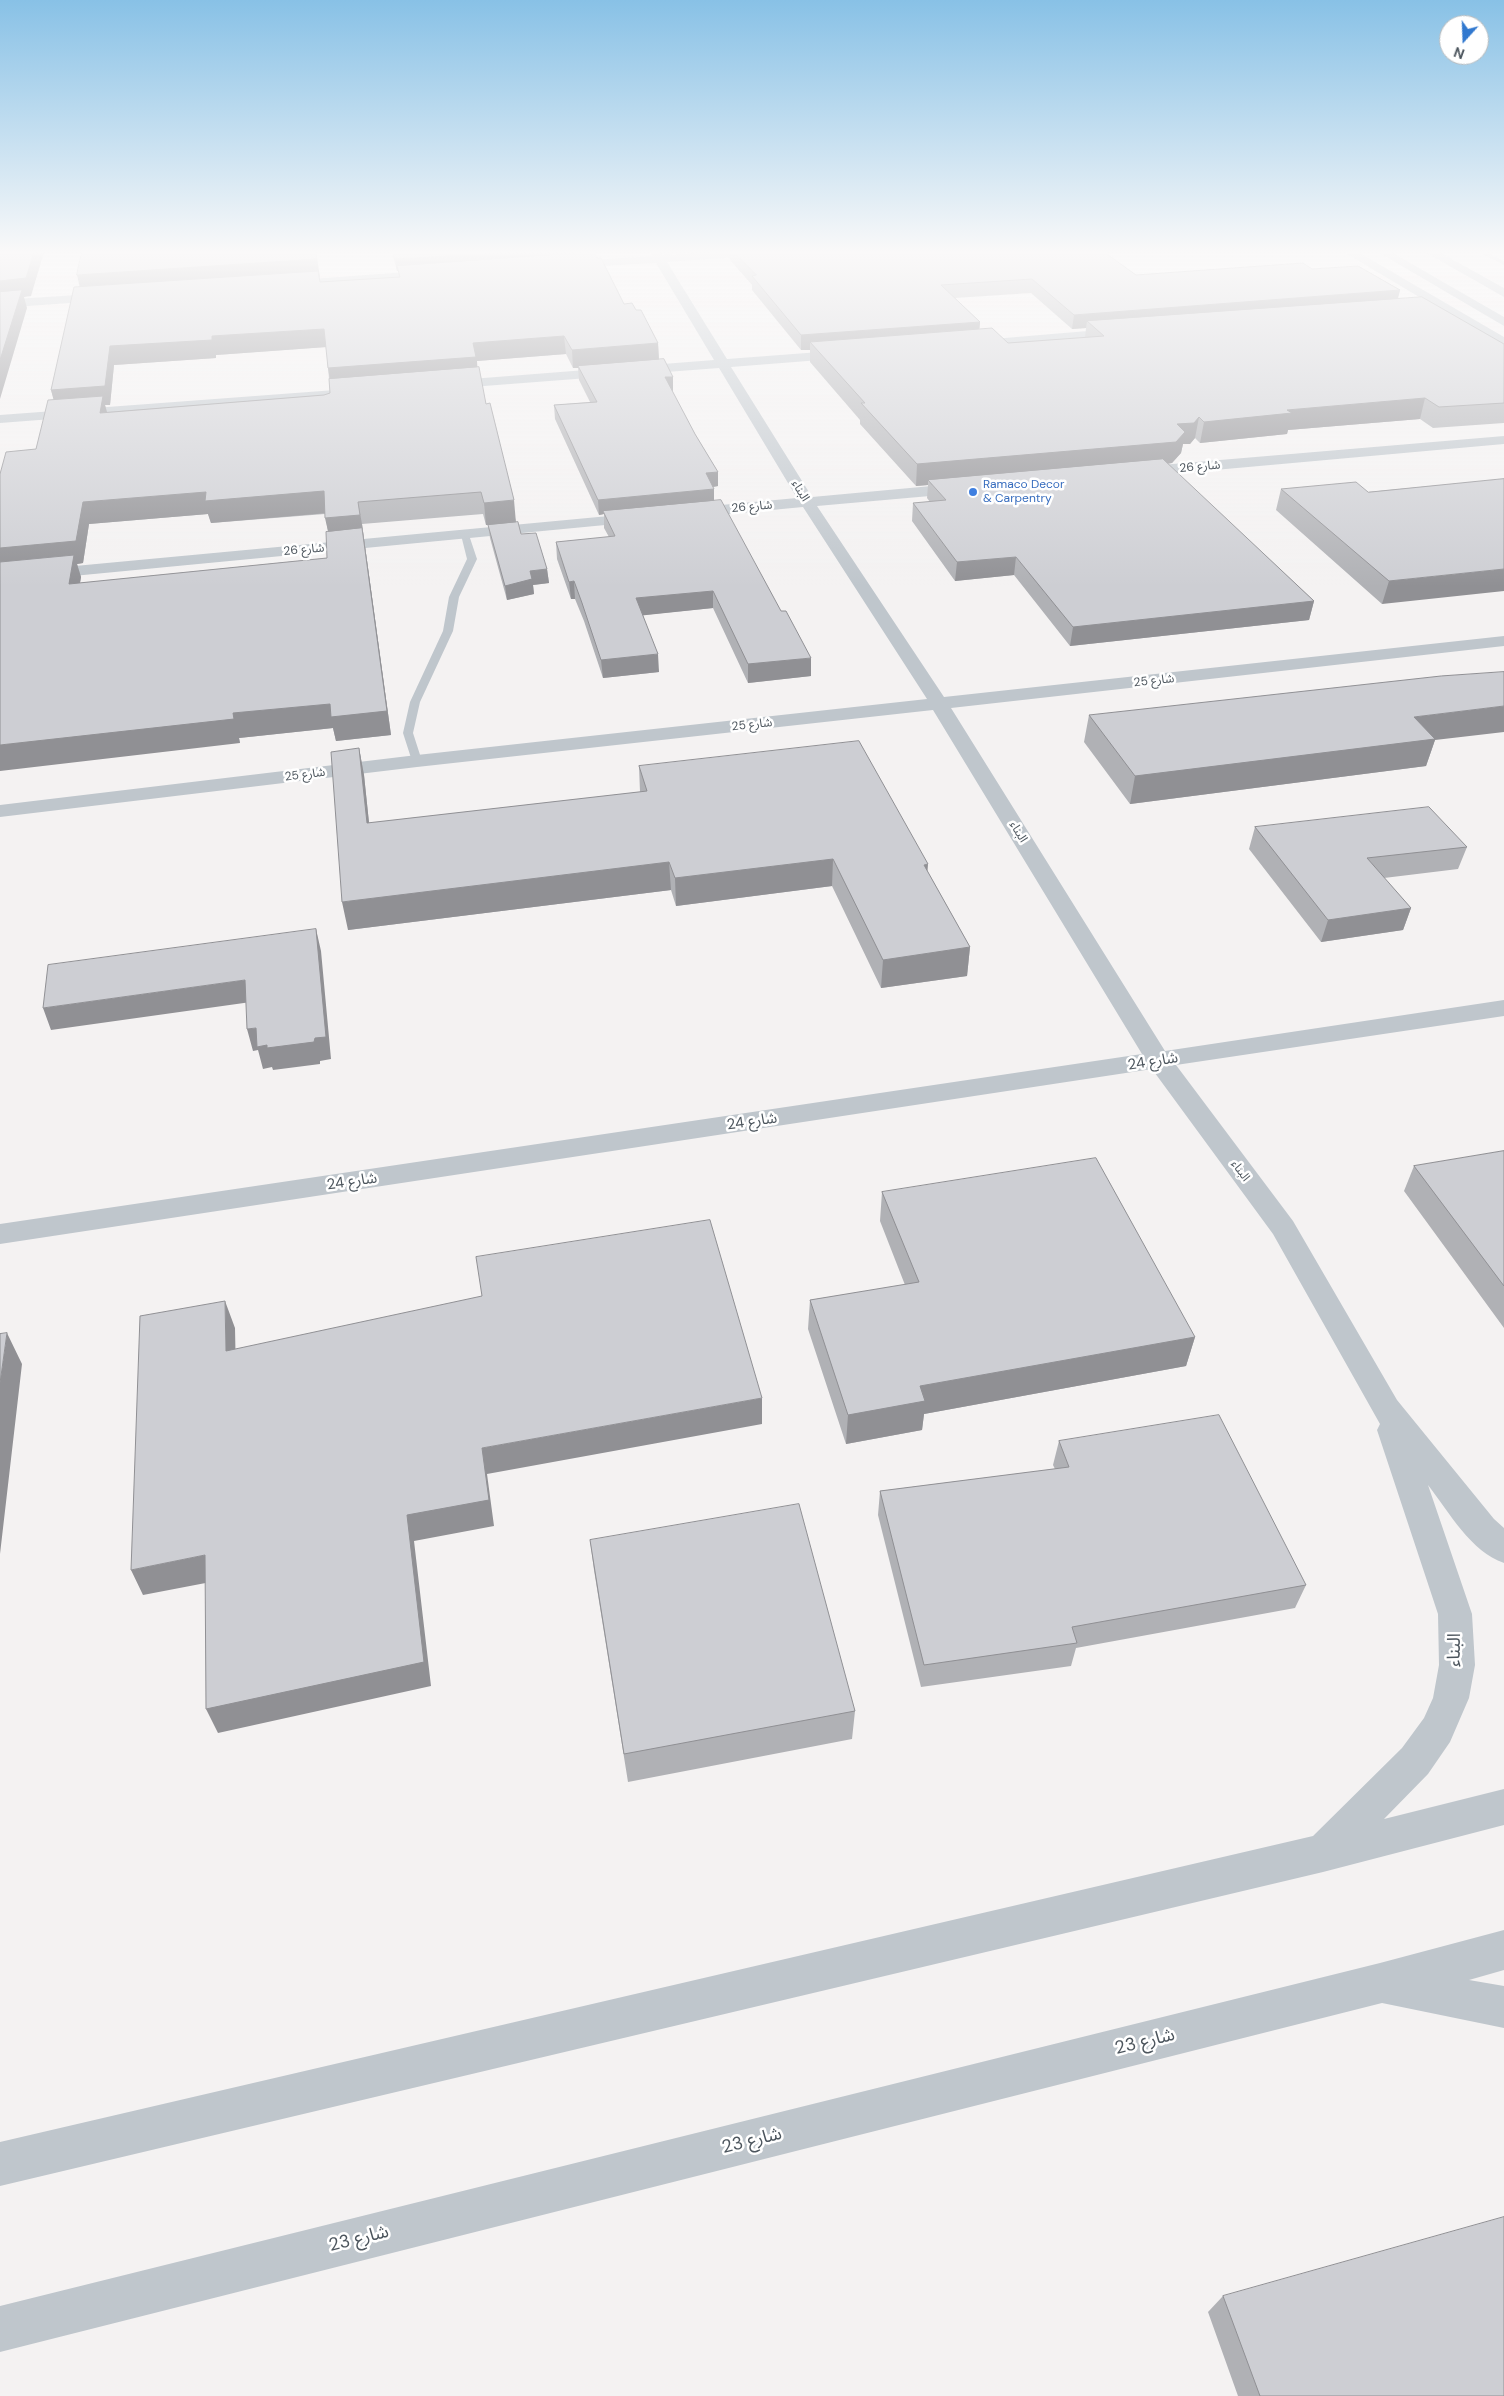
<!DOCTYPE html>
<html>
<head>
<meta charset="utf-8">
<style>
  body { margin:0 }
  #map { position:relative; width:1504px; height:2396px; overflow:hidden; background:#f4f2f2; font-family:"DM Sans",sans-serif }
  canvas { display:block }
  .north { position:absolute; left:1439px; top:15px; width:50px; height:50px; box-sizing:border-box; background:#fff; border:1px solid #b7bbbe; border-radius:50%; rotate:200deg; font-size:14px; font-weight:700; line-height:20px; text-align:center; color:#4c555d }
  .north::after { content:''; display:block; margin:auto; width:18px; height:22px; background:#3178cf; clip-path:polygon(50% 0,100% 100%,50% 72%,0 100%) }
</style>
</head>
<body>
<div id="map">
<canvas width="1504" height="2396"></canvas>
<div class="north">N</div>
</div>
<script>
const context = document.querySelector('canvas').getContext('2d');
context.lineJoin = 'round';
function paint(path, color) {
  context.fillStyle = color;
  context.fill(path, 'evenodd');
}
function stroke(path, color, width, dash) {
  context.strokeStyle = color;
  context.lineWidth = width;
  context.lineCap = dash ? 'butt' : 'round';
  context.setLineDash(dash || []);
  context.stroke(path);
}
function write(font, color, halo, rows, align = 'center') {
  context.font = font + ' "DM Sans","Noto Sans Arabic",sans-serif';
  context.lineWidth = 5;
  context.setLineDash([]);
  context.textBaseline = 'middle';
  context.strokeStyle = halo;
  context.fillStyle = color;
  for (const [text, x, y, turn = 0] of rows) {
    context.save();
    context.translate(x, y);
    context.rotate((+turn || 0) * Math.PI / 180);
    context.textAlign = isNaN(turn) ? turn : align;
    if (halo) context.strokeText(text, 0, 0);
    context.fillText(text, 0, 0);
    context.restore();
  }
}
const service = new Path2D(`
  M1479,252H1486L1504,261V265Z
  M465,532L469,535L477,559L459,597L453,631L420,702L413,733L422,761L417,764L412,761L403,733L410,702L443,631L449,597L467,559L461,535Z`);
const minor = new Path2D(`
  M650,252H660L663,255L720,252H772L767,255L667,262L727,359L846,350L853,354L846,358L731,367L812,497L964,483L972,488L964,493L817,506L944,697L1504,636V646L951,708L1165,1051L1504,1000V1016L1176,1065L1293,1221L1397,1400L1494,1519L1504,1528V1563C1471,1552 1449,1512 1428,1485L1472,1614L1475,1665L1469,1698L1450,1742L1428,1774L1384,1819L1504,1789V1825L1323,1872L0,2186V2142L1313,1836L1402,1748L1424,1718L1433,1698L1439,1665L1438,1614L1377,1430L1380,1424L1273,1234L1152,1069L0,1244V1224L1142,1054L933,710L417,767L0,817V805L417,755L927,699L803,507L688,518L682,516L680,513L682,510L688,508L797,498L719,368L445,389L438,385L445,381L714,360L656,263L565,268L559,265L565,262L652,256Z
  M1346,252H1358L1504,337V346L1458,320L1413,313L1411,310L1413,307L1441,310L1347,254Z
  M435,270L441,274L439,276L283,289L277,285L283,281Z
  M108,293L114,297L112,300L0,308V300Z
  M1123,328L1129,332L1127,335L969,349L963,345L969,341Z
  M362,388L369,392L367,395L0,423V415Z
  M1504,436V444L1137,477L1129,472L1137,467Z
  M641,513L647,515L649,518L647,521L0,583V573Z
  M1504,1930V1970L1469,1980L1504,1986V2028L1382,2003L0,2352V2306L1380,1963Z`);
const tertiary = new Path2D(`
  M1378,252H1391L1504,317V326Z
  M1425,252H1439L1504,288V297Z`);
const wall = new Path2D(`
  M316,252L320,282L399,277L398,271H397L392,252H589L624,304L658,343L659,360L673,377V391H672L695,434L718,472V486L713,487L714,500L811,676L748,683L713,608L643,615L659,672L603,678L584,621L575,599H571L557,559L556,542L609,537L604,528V514L599,515L555,419L554,405L590,402L579,380L578,368H573L566,354L477,361V368L516,522L521,534L547,569L549,583L533,585L534,594L507,600L490,538L488,525H486L483,514L362,524L391,735L336,741L333,728L239,738L240,743L0,562V474L36,449L54,400L51,390L80,287ZM326,347L329,379L330,393L324,395L107,412L105,405H110L114,365L216,358V355ZM208,514L211,523L325,514L328,531L327,558L80,583L81,577L77,564L83,563L89,524Z
  M729,252H1104L1136,275L1312,269L1400,290L1398,299L1504,344V423L1433,428L1420,419L1288,430L1287,434L1200,443L1195,438L1190,444H1183L1181,453L1172,463L1168,464L1314,601L1309,620L1070,646L1014,575L955,581L912,521L913,503L930,502L927,498L928,485L916,486L860,424V420L810,362V350H801L752,290V285L730,260ZM1031,293L1072,329L1086,328L1085,338L1008,343L979,329L980,322L955,298Z
  M1504,479L1382,604L1276,510L1281,489L1368,492Z
  M1089,715L1435,740L1426,766L1130,804L1084,742Z
  M359,748L364,775L369,823L640,792L639,766L928,872L970,947L967,976L881,988L832,886L676,906L671,890L348,930Z
  M1255,827L1467,847L1458,869L1384,878L1411,908L1403,930L1321,942L1249,849Z
  M1504,1151V1328L1404,1191L1414,1166Z
  M882,1192L1195,1337L1186,1366L924,1414L922,1430L846,1444L808,1329L810,1300L905,1285L880,1221Z
  M1059,1441L1306,1585L1295,1608L1076,1648L1071,1666L921,1687L878,1515L880,1491L1055,1469L1053,1465Z
  M590,1540L855,1711L852,1739L628,1782L594,1570Z
  M1223,2296L1504,2396H1238L1208,2312Z`);
const shadedWall = new Path2D(`
  M34,252H44L31,296L24,297L27,308L0,399V281Z
  M316,252L320,277L81,293L77,275Z
  M515,252H589V258L397,266L398,271H397L395,259Z
  M1400,290L1396,304L1087,321L1086,328L1072,329L1074,315Z
  M980,322L979,336L810,342V350H801V335Z
  M324,329L327,347L216,355V358L114,365L110,405H105L108,416L100,413L56,409L51,390L110,346L212,336Z
  M564,336L566,354L477,361L478,376L331,387L328,368L473,343Z
  M658,343L659,361L578,366V368H573L572,350Z
  M665,377H673V391H665Z
  M1425,398L1420,419L1288,430L1287,434L1200,443L1204,422L1287,410Z
  M1199,417L1195,438L1190,444H1183L1181,453L1172,463L932,485L928,480V485L916,486L917,464L1177,424Z
  M718,472V486L706,488V473Z
  M714,489V504L603,511L604,514L599,515L598,500Z
  M324,491L328,513L211,523L208,514L89,524L83,563L77,564L81,577L76,606L3,571L0,561V537L83,502L206,492Z
  M514,500L516,523L486,525L484,503Z
  M358,502L362,524L391,735L336,741L333,728L239,738L240,743L0,771V745L233,713L330,704V540L325,518Z
  M1016,557L1014,575L955,581L957,562Z
  M547,569L549,583L533,585L534,594L507,600L505,586L530,571Z
  M1504,569V591L1382,604L1389,581Z
  M574,581L575,599H571L569,582Z
  M713,591V608L637,616L636,598Z
  M1314,601L1309,620L1070,646L1073,627Z
  M658,654L659,672L603,678L601,660Z
  M811,658V676L748,683V664Z
  M1504,706V732L1435,740L1426,766L1130,804L1135,776L1414,717Z
  M359,748L364,775L372,851L367,823Z
  M833,859L832,886L676,906L675,878Z
  M669,862L671,890L348,930L342,902Z
  M928,864L926,892L924,865Z
  M1411,908L1403,930L1321,942L1328,920Z
  M316,929L321,951L331,1059L320,1061V1064L273,1070L272,1067L263,1069L258,1050L253,1051L247,1029L256,1028Z
  M970,947L967,976L881,988L883,960Z
  M245,980L251,1002L51,1030L43,1008Z
  M225,1301L235,1328L236,1378L226,1351Z
  M7,1333L22,1364L0,1554V1383Z
  M1195,1337L1186,1366L924,1414L922,1430L846,1444L848,1415L920,1386Z
  M762,1398V1424L487,1474L494,1526L414,1541L431,1686L218,1733L206,1709L407,1515L482,1448Z
  M205,1555L216,1581L143,1595L131,1570Z`);
const building = new Path2D(`
  M0,252H34L26,278L0,281Z
  M82,252H316L317,259L77,275Z
  M393,252H515L395,259Z
  M594,252L597,258H601L624,304L632,303L636,310H641L658,343L572,350L564,336L473,343L476,357L328,368L324,329L212,336V340L110,346L105,386L51,390L74,287L318,271L320,282L400,277L397,266Z
  M734,252H1104L1136,275L1303,263L1312,269L1358,266L1400,290L1074,315L1032,279L941,285L980,322L801,335L752,276L756,275Z
  M22,290L0,360V292Z
  M1422,297L1504,344V403L1439,407L1425,398L1287,410L1292,413L1204,422L1199,417L1194,423L1177,424L1185,432L1176,442L917,464L861,403H865L810,342L992,328L1008,343L1104,336L1087,321Z
  M664,359L673,377H665L695,434L718,472L706,473L714,489L598,500L554,405L597,402L578,366Z
  M479,367L486,404L490,403L514,500L484,503L481,492L358,502L360,515L325,518L324,491L205,501L206,492L83,502L76,541L0,548V474L6,452L36,449L48,400L103,396L100,413L324,395L330,393L329,379Z
  M1163,459L1314,601L1073,627L1016,557L957,562L913,503L946,500L928,480Z
  M1504,479V569L1389,581L1281,489L1356,482L1368,492Z
  M721,500L781,611H786L811,658L748,664L713,591L636,598L658,654L601,660L582,603L574,581L569,582L556,542L615,536L603,511Z
  M518,522L521,534L536,533L547,569L530,571L532,579L505,586L488,525Z
  M362,528L387,711L331,717L330,704L233,713L234,719L0,745V562L74,555L69,584L327,558L326,532Z
  M1504,672V706L1414,717L1435,739L1135,776L1089,715L1441,676Z
  M859,741L928,864L924,865L970,947L883,960L833,859L675,878L669,862L342,902L331,752L359,748L367,823L647,791L639,766Z
  M1429,807L1467,847L1367,858L1411,908L1328,920L1255,827Z
  M316,929L326,1037L315,1038L314,1042L267,1048V1045L257,1047L256,1028L247,1029L245,980L43,1008L48,965Z
  M1504,1151V1286L1414,1166Z
  M1096,1158L1195,1337L920,1386L925,1401L848,1415L810,1300L919,1282L882,1192Z
  M710,1220L762,1398L482,1448L489,1500L407,1515L424,1662L206,1709L205,1555L131,1570L140,1316L225,1301L226,1351L482,1296L476,1257Z
  M7,1333L0,1383V1334Z
  M1219,1415L1306,1585L1072,1627L1077,1643L924,1665L880,1491L1069,1467L1059,1441Z
  M799,1504L855,1711L624,1754L590,1540Z
  M1504,2217V2396H1260L1223,2296Z`);
const markers = [
  [973,492,5,"#3f7fe0"]
];
const farStreetnames = [
  ["شارع 26",1200,467,-5],
  ["البناء",800,491,59],
  ["شارع 26",752,507,-5],
  ["شارع 26",304,550,-5],
  ["شارع 25",1154,681,-6],
  ["شارع 25",752,725,-6],
  ["شارع 25",305,775,-7],
  ["البناء",1018,832,59],
  ["البناء",1240,1171,53]
];
const farShopnames = [
  ["Ramaco Decor",983,485],
  ["& Carpentry",983,499]
];
const streetNames = [
  ["شارع 24",1153,1062,-9],
  ["شارع 24",752,1122,-8],
  ["شارع 24",352,1182,-8]
];
const nearStreetnames = [
  ["البناء",1455,1650,-89],
  ["شارع 23",1145,2042,-14],
  ["شارع 23",752,2141,-14],
  ["شارع 23",359,2239,-14]
];
paint(service, '#bfc6cc');
paint(minor, '#bfc6cc');
paint(tertiary, '#bfc6cc');
paint(wall, '#b0b1b5');
paint(shadedWall, '#909094');
paint(building, '#cdced3');
stroke(building, '#909094', 1);
const sky = context.createLinearGradient(0, 0, 0, 587);
sky.addColorStop(0, '#88c1e6');
sky.addColorStop(0.43, '#faf9f9');
sky.addColorStop(1, '#faf9f900');
context.fillStyle = sky;
context.fillRect(0, 0, 1504, 587);
for (const [x, y, r, color] of markers) {
  const dot = new Path2D();
  dot.arc(x, y, r, 0, 2 * Math.PI);
  context.fillStyle = color;
  context.fill(dot);
  stroke(dot, '#fff', 2);
}
write('12px', '#4c555d', '#fff', farStreetnames);
write('12px', '#366cbe', '#fff', farShopnames, 'left');
write('15px', '#4c555d', '#fff', streetNames);
write('18px', '#4c555d', '#fff', nearStreetnames);
</script>
</body>
</html>
